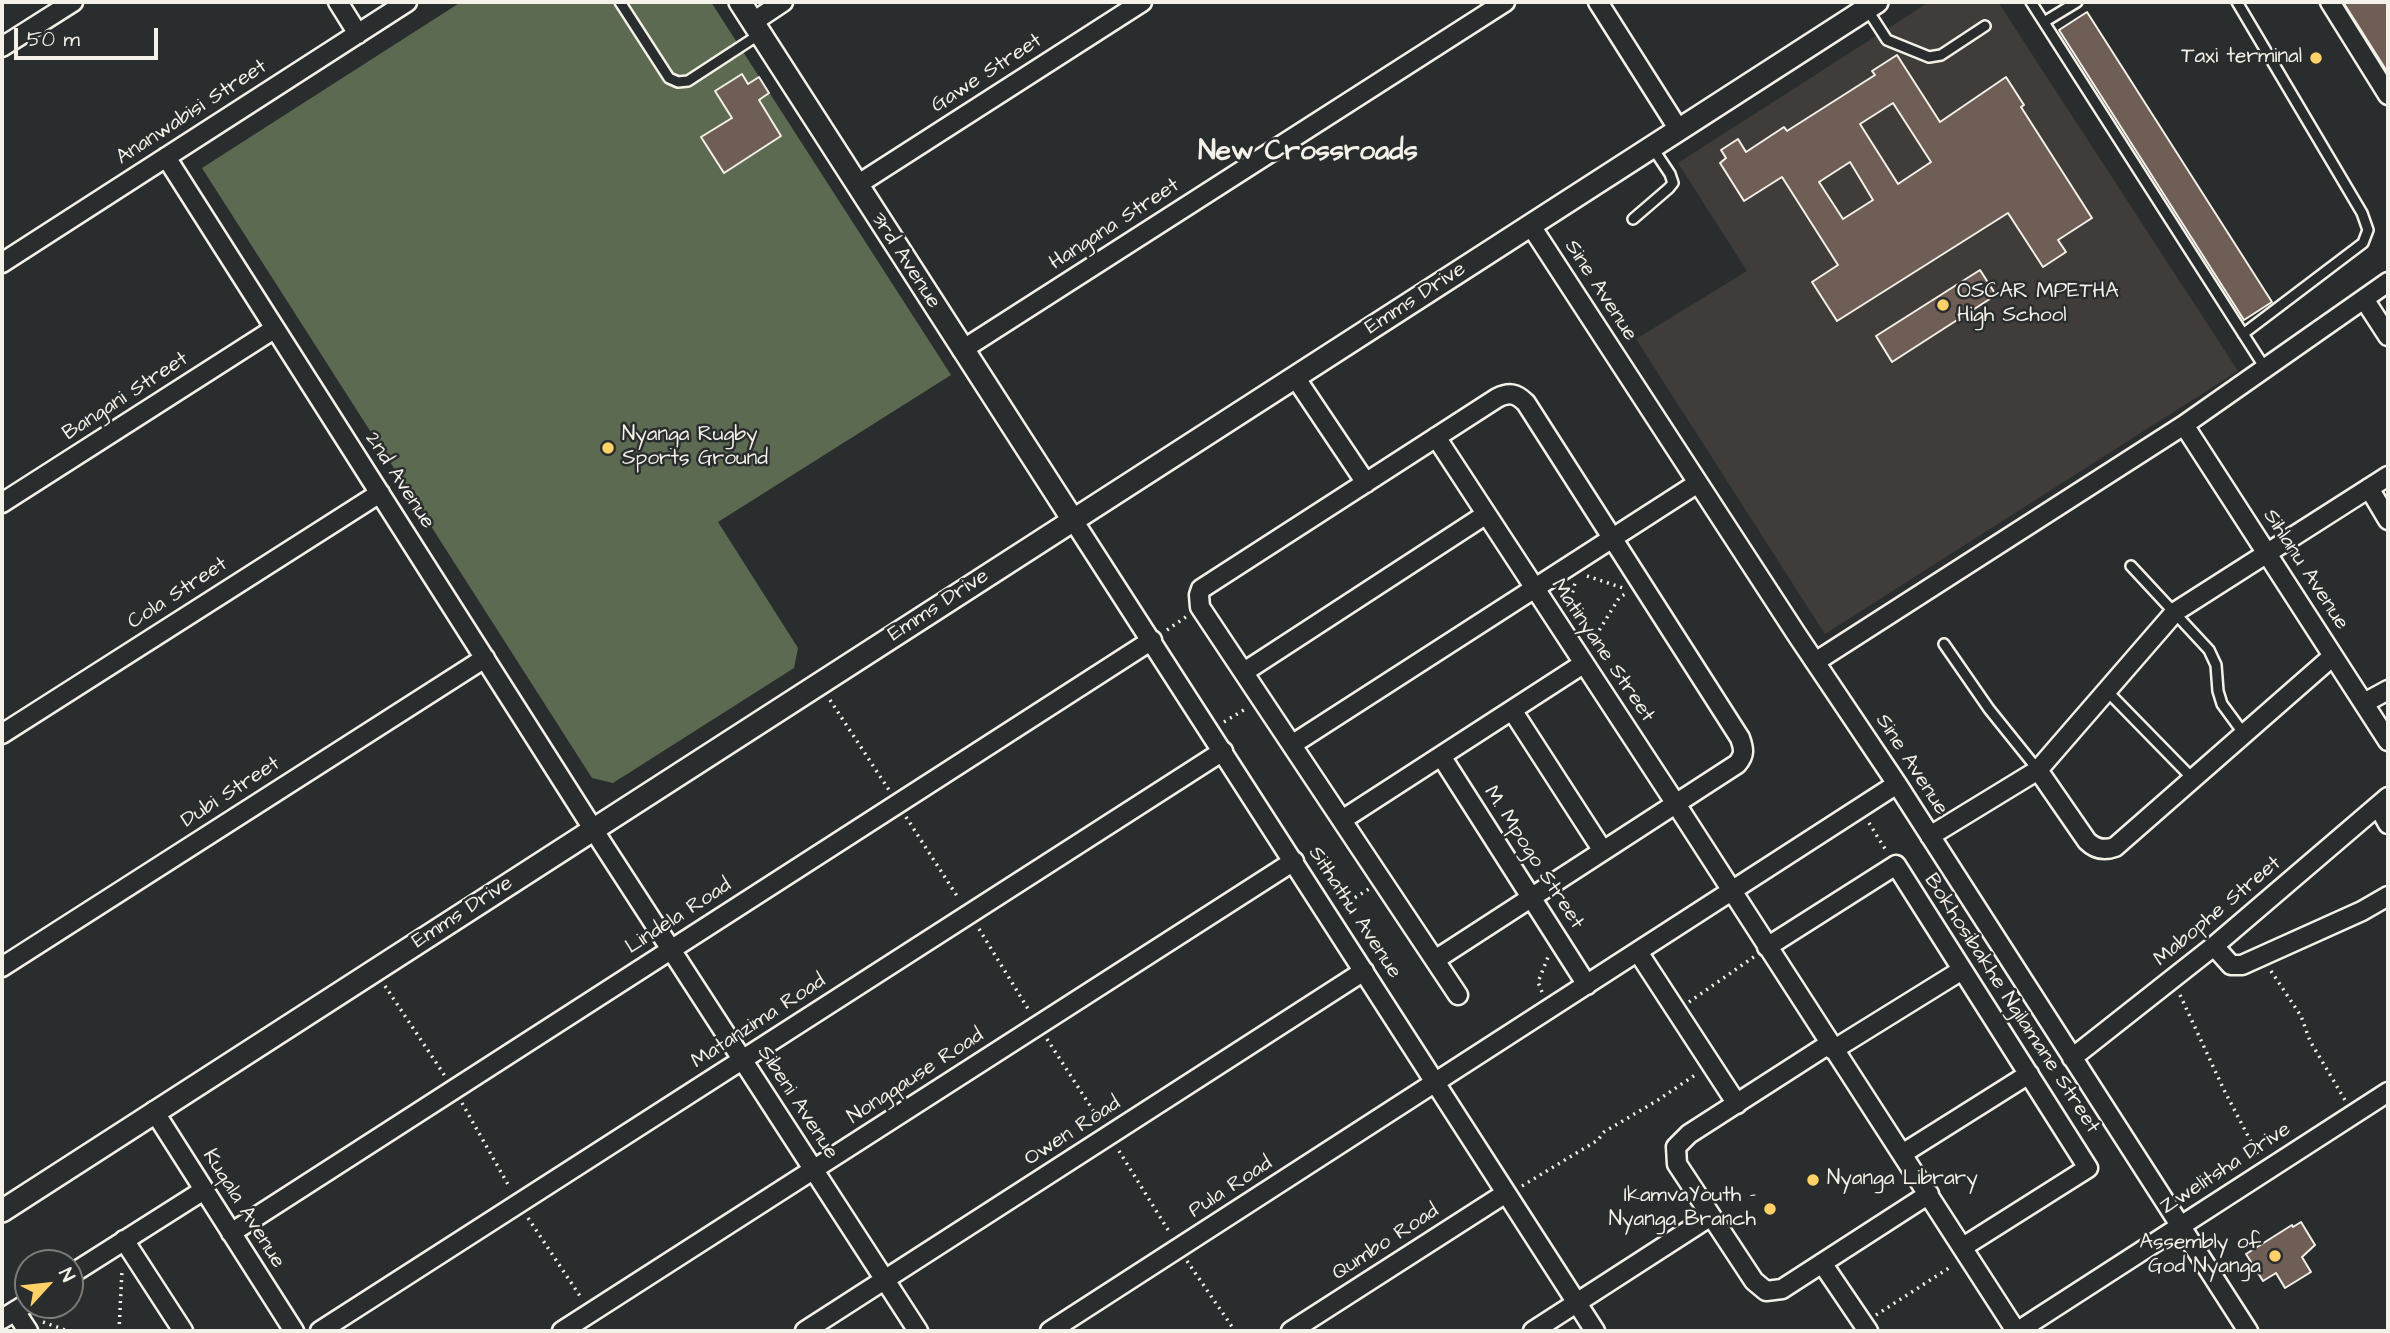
<!DOCTYPE html>
<html>
<head>
<meta charset="utf-8">
<style>
  body { margin:0 }
  #map { position:relative; width:2390px; height:1333px; overflow:hidden; background:#2a2d2e; font-family:"Architects Daughter",sans-serif }
  canvas { display:block }
  .frame { position:absolute; inset:0; border:4px solid #f4f1e8; pointer-events:none }
  .north { position:absolute; left:14px; top:1249px; width:70px; height:70px; box-sizing:border-box; background:#2a2d2e; border:2px solid #7b7b78; border-radius:50%; rotate:63deg; font-size:19px; font-weight:700; line-height:28px; text-align:center; color:#f4f1e8 }
  .north::after { content:''; display:block; margin:auto; width:24px; height:32px; background:#ffd166; clip-path:polygon(50% 0,100% 100%,50% 72%,0 100%) }
  .scale { position:absolute; left:14px; top:28px; width:144px; height:32px; box-sizing:border-box; border:4px solid #f4f1e8; border-top:0; padding-left:9px; font-size:21px; line-height:24px; white-space:nowrap; color:#f4f1e8; -webkit-text-stroke:5px #2a2d2e; paint-order:stroke }
</style>
</head>
<body>
<div id="map">
<canvas width="2390" height="1333"></canvas>
<div class="frame"></div>
<div class="north">N</div>
<div class="scale">50 m</div>
</div>
<script>
const context = document.querySelector('canvas').getContext('2d');
context.lineJoin = 'round';
function paint(path, color) {
  context.fillStyle = color;
  context.fill(path, 'evenodd');
}
function stroke(path, color, width, dash) {
  context.strokeStyle = color;
  context.lineWidth = width;
  context.lineCap = dash ? 'butt' : 'round';
  context.setLineDash(dash || []);
  context.stroke(path);
}
function write(font, color, halo, rows, align = 'center') {
  context.font = font + ' "Architects Daughter",sans-serif';
  context.lineWidth = 5;
  context.setLineDash([]);
  context.textBaseline = 'middle';
  context.strokeStyle = halo;
  context.fillStyle = color;
  for (const [text, x, y, turn = 0] of rows) {
    context.save();
    context.translate(x, y);
    context.rotate((+turn || 0) * Math.PI / 180);
    context.textAlign = isNaN(turn) ? turn : align;
    if (halo) context.strokeText(text, 0, 0);
    context.fillText(text, 0, 0);
    context.restore();
  }
}
const built = new Path2D(`
  M1929,2H1998L2238,371L1825,634L1636,339L1747,271L1678,163Z`);
const green = new Path2D(`
  M461,2H711L951,375L718,522L798,648L794,668L613,783L592,778L202,168Z`);
const building = new Path2D(`
  M2343,2H2388V73L2357,24Z
  M2087,12L2272,302L2244,320L2059,30Z
  M1897,55L1940,122L2006,77L2024,105L2021,107L2092,218L2058,240L2066,252L2043,267L2008,213L1837,321L1812,282L1838,265L1782,177L1744,201L1720,163L1726,158L1721,150L1738,139L1746,152L1784,127L1787,131L1875,75L1872,71ZM1893,103L1931,162L1898,184L1860,124ZM1850,162L1873,200L1843,219L1819,182Z
  M742,74L748,84L759,77L769,93L759,100L781,136L724,173L701,137L732,118L715,91Z
  M1980,270L1996,295L1892,362L1876,336Z
  M2301,1222L2315,1245L2302,1257L2311,1272L2285,1288L2276,1273L2263,1281L2246,1254L2292,1225L2293,1227Z`);
const path = new Path2D(`
  M1587,576L1623,588
  M1569,606L1575,583
  M1167,630L1187,616
  M1592,642L1619,598L1628,592
  M830,700L889,790
  M1224,722L1247,708
  M906,817L959,899
  M1869,823L1887,852
  M1343,905L1369,889
  M979,929L1030,1012
  M2271,971L2301,1016L2310,1041L2345,1100
  M385,986L445,1076
  M1542,992L1538,982L1548,957
  M2180,995L2224,1090L2258,1155
  M1689,1002L1755,956
  M1047,1039L1100,1121
  M462,1103L510,1188
  M1119,1151L1170,1233
  M1522,1186L1598,1140L1604,1132L1658,1100L1698,1073
  M528,1218L582,1299
  M1187,1261L1235,1331
  M1876,1315L1952,1266
  M43,1322L68,1331
  M119,1331L122,1270`);
const service = new Path2D(`
  M620,2L669,78L678,82L688,81L760,34
  M2031,2L2265,368
  M2237,2L2362,213L2368,230L2363,243L2243,334
  M1867,9L1887,40L1929,57L1941,55L1985,26
  M2044,22L2077,2
  M1633,219L1669,188L1673,183L1670,174L1652,147
  M2131,566L2209,650L2216,665L2218,691L2222,704L2244,734
  M1944,644L1989,709L2038,770
  M2106,690L2193,779`);
const minor = new Path2D(`
  M338,2L358,34
  M1598,2L1679,130
  M2330,2L2388,95
  M753,22L783,2
  M2,47L73,2
  M166,157L602,843L918,1331
  M857,185L1142,2
  M1531,226L1797,635L1897,784L2248,1331
  M2,263L407,2
  M2364,299L2388,336
  M962,350L1505,2
  M1295,377L1366,483
  M2184,425L2388,741
  M1436,437L1676,804L2016,1331
  M2369,488L2388,520
  M2,503L274,329
  M1073,520L1595,1331
  M1815,662L2184,425L2388,282
  M1244,672L1485,515
  M2364,703L2388,690
  M1512,710L1603,851
  M2,734L380,493
  M1293,744L1698,483
  M1441,756L1587,985
  M2038,770L2087,841C2095,849 2104,851 2115,847L2333,656
  M2378,806L2388,824
  M1342,820L1583,664
  M1930,836L2038,770L2175,612L2388,476
  M2214,946L2231,965H2242L2362,911L2388,896
  M1767,947L1896,865L2088,1168L1963,1247
  M1638,952L1737,1104
  M1435,960L1737,764C1745,755 1744,749 1740,738L1526,403C1516,393 1509,392 1497,398L1201,589L1199,595L1200,607L1458,995
  M2,967L485,658
  M1829,1044L1689,1134L1676,1147L1677,1164L1754,1281L1766,1291L1782,1289L1929,1194
  M1833,1050L1962,970
  M2072,1058L2214,946L2388,797
  M154,1111L294,1331
  M1902,1154L2029,1074
  M231,1233L1152,640
  M124,1240L183,1331
  M1822,1263L1868,1331
  M70,1275L204,1190
  M15,1311L28,1331
  M2,1319L28,1303
  M320,1331L1223,751
  M562,1331L1294,861
  M805,1331L1364,971
  M1050,1331L1897,784
  M1291,1331L1506,1193
  M1533,1331L1711,1216
  M2018,1331L2388,1092`);
const tertiary = new Path2D(`
  M740,2L1073,520
  M2,1211L1877,2`);
const markers = [
  [2316,58,7,"#ffd166"],
  [1943,305,7,"#ffd166"],
  [608,448,7,"#ffd166"],
  [1813,1180,7,"#ffd166"],
  [1770,1209,7,"#ffd166"],
  [2275,1256,7,"#ffd166"]
];
const poiNames = [
  ["Taxi terminal",2302,58],
  ["OSCAR MPETHA",1957,293,"left"],
  ["High School",1957,317,"left"],
  ["Nyanga Rugby",622,436,"left"],
  ["Sports Ground",622,460,"left"],
  ["Nyanga Library",1827,1180,"left"],
  ["IkamvaYouth -",1756,1197],
  ["Nyanga Branch",1756,1221],
  ["Assembly of",2261,1244],
  ["God Nyanga",2261,1268]
];
const streetNames = [
  ["Gawe Street",987,74,-33],
  ["Ananwabisi Street",192,113,-33],
  ["Hangana Street",1115,225,-33],
  ["3rd Avenue",905,261,57],
  ["Sine Avenue",1600,291,57],
  ["Emms Drive",1416,299,-33],
  ["Bangani Street",126,397,-33],
  ["2nd Avenue",399,481,57],
  ["Sihlanu Avenue",2305,570,57],
  ["Cola Street",178,594,-33],
  ["Emms Drive",939,606,-33],
  ["Matinyane Street",1602,651,56],
  ["Sine Avenue",1911,765,57],
  ["Dubi Street",231,793,-33],
  ["M. Mpogo Street",1533,858,57],
  ["Mabophe Street",2218,912,-40],
  ["Emms Drive",463,913,-33],
  ["Sithathu Avenue",1354,913,57],
  ["Lindela Road",679,917,-33],
  ["Bokhosibakhe Ngilamane Street",2011,1004,57],
  ["Matanzima Road",759,1022,-33],
  ["Nongqause Road",916,1077,-33],
  ["Sibeni Avenue",797,1103,57],
  ["Owen Road",1073,1132,-33],
  ["Zwelitsha Drive",2226,1169,-33],
  ["Pula Road",1231,1188,-33],
  ["Kuqala Avenue",243,1209,58],
  ["Qumbo Road",1386,1243,-33]
];
const districtNames = [
  ["New Crossroads",1308,153]
];
paint(built, '#3f3c3a');
paint(green, '#5d6a52');
paint(building, '#6f5e56');
stroke(building, '#f4f1e8', 2);
stroke(service, '#f4f1e8', 14);
stroke(minor, '#f4f1e8', 23);
stroke(tertiary, '#f4f1e8', 26);
stroke(path, '#f4f1e8', 3.5, [2, 5]);
stroke(service, '#2a2d2e', 9);
stroke(minor, '#2a2d2e', 18);
stroke(tertiary, '#2a2d2e', 21);
for (const [x, y, r, color] of markers) {
  const dot = new Path2D();
  dot.arc(x, y, r, 0, 2 * Math.PI);
  context.fillStyle = color;
  context.fill(dot);
  stroke(dot, '#2a2d2e', 2.5);
}
write('21px', '#f4f1e8', '#2a2d2e', poiNames, 'right');
write('21px', '#f4f1e8', '#2a2d2e', streetNames);
write('bold 28px', '#f4f1e8', '#2a2d2e', districtNames);
</script>
</body>
</html>
